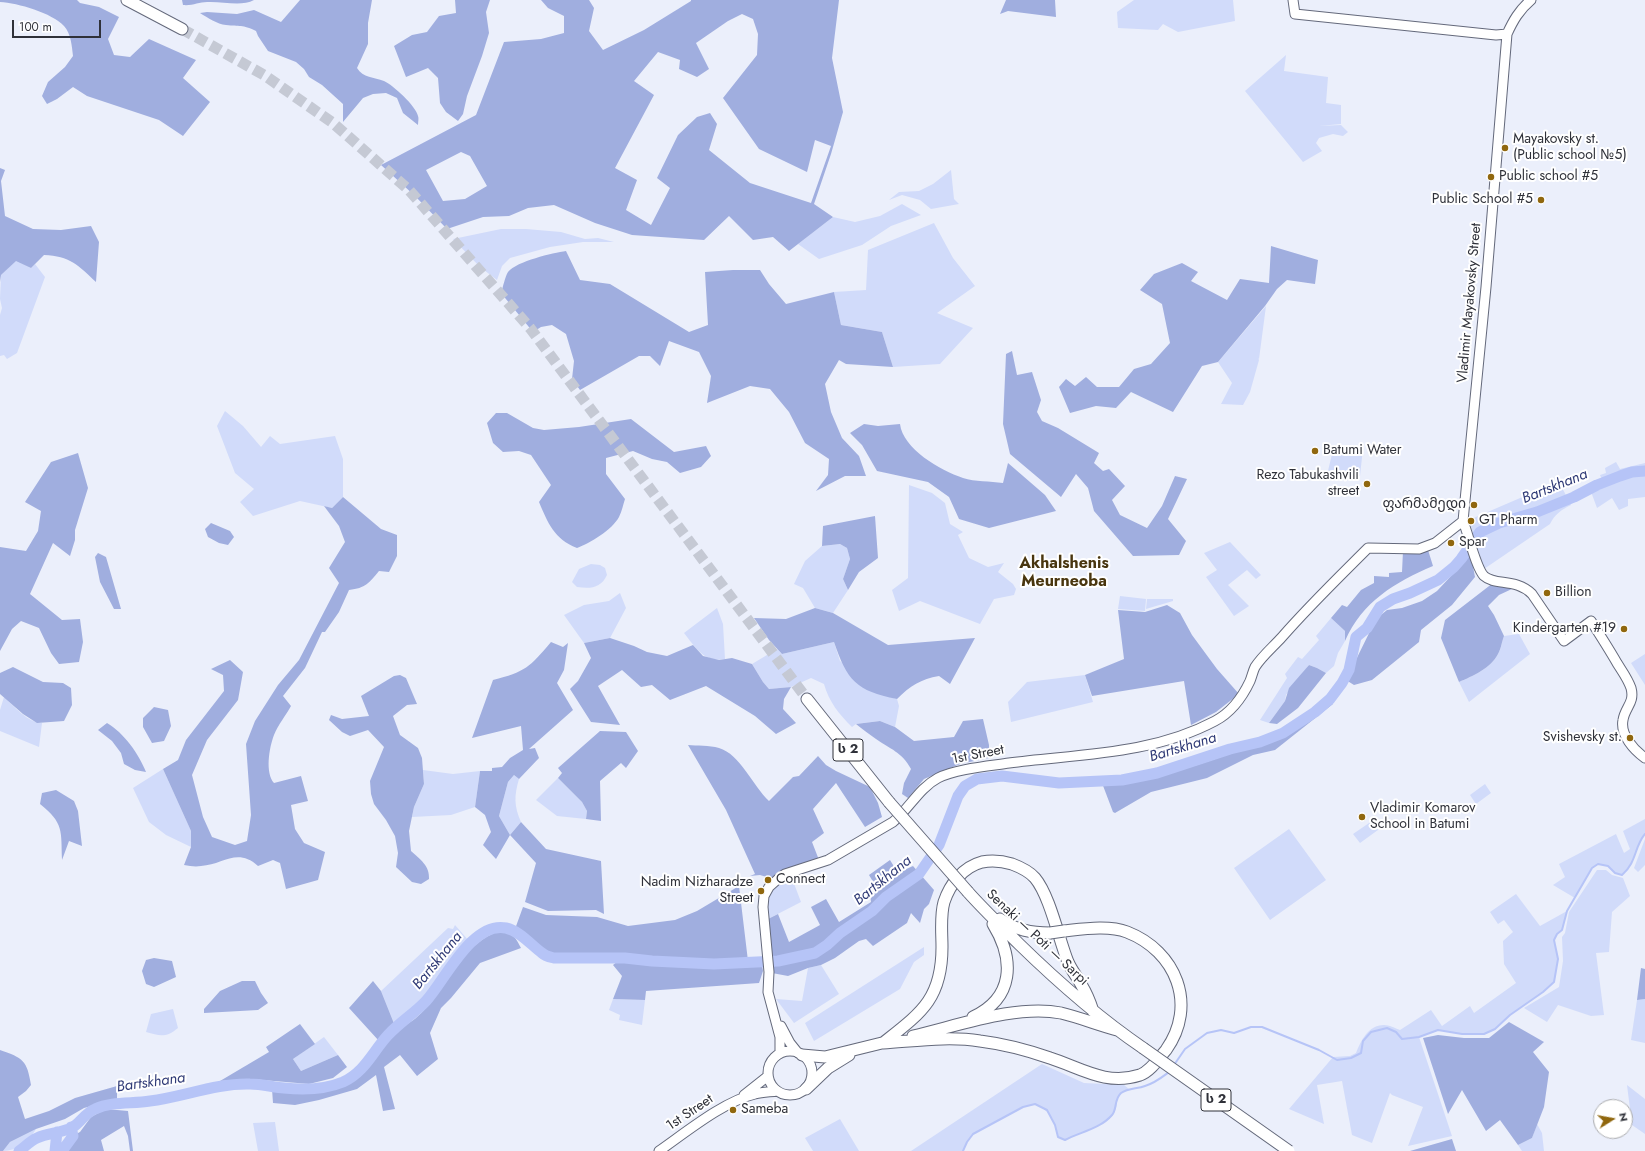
<!DOCTYPE html>
<html>
<head>
<meta charset="utf-8">
<style>
  body { margin:0 }
  #map { position:relative; width:1645px; height:1151px; overflow:hidden; background:#ebeffb; font-family:Jost,sans-serif }
  canvas { display:block }
  .north { position:absolute; left:1593px; top:1099px; width:40px; height:40px; box-sizing:border-box; background:#fff; border:1px solid #acadb0; border-radius:50%; rotate:79deg; font-size:11px; font-weight:700; line-height:16px; text-align:center; color:#2f3139 }
  .north::after { content:''; display:block; margin:auto; width:14px; height:18px; background:#90670e; clip-path:polygon(50% 0,100% 100%,50% 72%,0 100%) }
  .scale { position:absolute; left:12px; top:20px; width:89px; height:18px; box-sizing:border-box; border:2px solid #2f3139; border-top:0; padding-left:5px; font-size:12px; line-height:14px; white-space:nowrap; color:#2f3139; -webkit-text-stroke:3px #fff; paint-order:stroke }
</style>
</head>
<body>
<div id="map">
<canvas width="1645" height="1151"></canvas>
<div class="north">N</div>
<div class="scale">100 m</div>
</div>
<script>
const context = document.querySelector('canvas').getContext('2d');
context.lineJoin = 'round';
function paint(path, color) {
  context.fillStyle = color;
  context.fill(path, 'evenodd');
}
function stroke(path, color, width, dash) {
  context.strokeStyle = color;
  context.lineWidth = width;
  context.lineCap = dash ? 'butt' : 'round';
  context.setLineDash(dash || []);
  context.stroke(path);
}
function write(font, color, halo, rows, align = 'center') {
  context.font = font + ' Jost,"Noto Sans Georgian",sans-serif';
  context.lineWidth = 4;
  context.setLineDash([]);
  context.textBaseline = 'middle';
  context.strokeStyle = halo;
  context.fillStyle = color;
  for (const [text, x, y, turn = 0] of rows) {
    context.save();
    context.translate(x, y);
    context.rotate((+turn || 0) * Math.PI / 180);
    context.textAlign = isNaN(turn) ? turn : align;
    if (halo) context.strokeText(text, 0, 0);
    context.fillText(text, 0, 0);
    context.restore();
  }
}
const green = new Path2D(`
  M1134,0H1233L1235,21L1178,32L1163,24L1158,30L1118,28L1117,12Z
  M1286,55L1284,71L1328,77L1326,103L1341,105V124L1319,126L1341,125L1348,132L1343,136L1333,134L1319,138L1316,143L1322,151L1303,162L1245,91Z
  M951,170L954,199L959,204L931,209L920,200L902,195L889,200L899,192L919,191L933,184Z
  M902,204L921,215L891,226L862,245L819,259L798,244L833,217L855,222L880,216Z
  M934,223L953,258L975,286L937,313L973,328L940,364L893,367L882,332L841,325L834,292L866,290L868,250Z
  M501,229H526L561,232L585,239L598,238L614,242H583L550,247L510,258L502,266L497,280L480,267L453,239Z
  M16,260L31,268L35,264L45,277L17,353L7,359L4,355L0,356V315L2,308L0,299L1,275Z
  M1266,306L1259,359L1258,358L1259,360L1250,392L1247,391L1250,392L1243,405L1221,404L1232,383L1218,362Z
  M225,411L243,426L261,447L270,436L280,444L335,436L343,459V497L332,508L300,501L253,516L240,502L254,489L235,473L217,426Z
  M1337,446L1363,448L1360,476L1328,471L1332,454H1336Z
  M1616,462L1620,469L1645,463V497L1628,499V506L1619,510L1612,498L1597,508L1590,489L1603,482L1600,475L1606,473L1605,468Z
  M1557,478L1571,505C1561,510 1555,514 1550,524L1484,569L1469,520L1555,483Z
  M909,485L932,493L945,503L950,524L963,532L958,535L969,558L988,567L1004,563L998,572L1013,584L1016,589L1014,595L994,599L980,624L920,601L899,611L892,590L908,578Z
  M1230,542L1261,575L1256,579L1247,570L1228,585L1249,606L1234,616L1206,577L1217,570L1204,553Z
  M840,544L847,548L850,559L843,579L848,590L833,613L815,608L803,588L794,584L805,561L822,546Z
  M591,564L600,565L605,568L607,575C601,588 591,589 577,587L572,582L579,569Z
  M620,593L626,608L610,638L584,643L564,615L584,605L609,601Z
  M1120,596L1146,599L1145,611L1118,609Z
  M1147,599H1173V601L1146,609Z
  M717,608L723,624L725,659C704,663 696,648 684,633Z
  M1331,618L1345,631V641L1338,653L1334,666L1326,673L1317,668L1309,665L1286,695L1285,701L1269,723L1260,720L1287,678L1285,674L1298,657L1302,659L1319,640L1316,636Z
  M1519,634L1530,654L1469,702L1459,682C1473,676 1491,668 1498,654C1501,649 1502,641 1504,636Z
  M834,642L840,661L890,697L897,699L899,706L895,727L880,721L856,724L852,727C839,714 829,702 824,684L811,678L791,687L769,689L763,682L752,664L777,649L782,654Z
  M1645,654V685L1631,663Z
  M1085,675L1093,702L1011,722L1008,702L1027,682Z
  M4,697C14,706 28,723 42,723L39,747L0,731V710Z
  M163,769L191,831V847L166,835L149,822L133,788Z
  M423,770L453,774L480,771L475,807L451,815L412,817L414,807L424,784Z
  M514,775L519,779C514,796 514,806 521,822L510,835L499,816L508,782Z
  M558,778L582,802L587,811L586,819L557,816L536,800Z
  M1485,784L1491,793L1476,804L1470,795Z
  M1645,819V834C1634,847 1637,862 1622,875L1615,873L1608,866L1598,864L1592,868L1575,898L1553,885L1565,877L1559,864L1616,834L1624,853L1630,849L1623,831Z
  M1372,821L1378,830L1360,843L1353,834Z
  M1289,829L1326,880L1270,920L1234,868Z
  M1645,839V865L1638,872L1634,868Z
  M1597,870H1606L1612,875L1623,878L1630,896L1612,912L1609,952L1596,953L1604,1015L1591,1016L1558,1005L1547,1022L1524,1008L1559,987L1563,961L1562,937L1565,933L1569,912Z
  M790,873L801,902L768,919L764,896Z
  M1516,894L1540,926L1567,911L1562,930L1557,934L1554,940L1558,959L1554,982L1543,992L1510,1015L1495,1029L1484,1034H1462L1438,1030L1419,1037L1452,1136L1408,1146L1423,1107L1392,1095L1390,1093L1372,1143L1352,1135L1342,1081L1317,1085L1324,1124L1289,1109L1333,1057L1350,1056L1356,1053C1361,1041 1368,1025 1384,1025C1389,1025 1395,1028 1400,1030L1431,1010L1442,1026L1470,1006L1474,1013L1516,983L1504,964L1503,941L1513,932L1504,920L1498,924L1490,912Z
  M455,925L469,941L461,947L417,1007L395,1026L381,991L448,928L453,929Z
  M924,947V955L914,962L900,989L814,1041L805,1023Z
  M821,965L839,994L794,1023L776,999L802,1001L808,968Z
  M613,999L645,1000L642,1025L619,1020L620,1015L609,1010Z
  M1645,999V1043L1631,1040L1637,1000Z
  M173,1009L178,1028C166,1038 160,1036 146,1032L151,1014Z
  M324,1037L338,1055L301,1071L293,1059Z
  M1042,1064L1084,1083L1124,1085L1129,1089C1111,1098 1121,1103 1113,1115C1104,1127 1078,1133 1065,1140L1058,1137C1054,1120 1052,1112 1035,1104L1023,1107L973,1134L967,1142L963,1151H911Z
  M1627,1085L1645,1099V1134L1632,1125Z
  M840,1119L859,1151H813L805,1138Z
  M275,1122L279,1151H258L253,1123Z
  M1537,1124L1542,1133L1544,1151H1522L1518,1145L1532,1138Z
  M36,1129C29,1141 17,1151 3,1151L10,1142Z`);
const forest = new Path2D(`
  M0,0H77L80,3L99,7L119,17L108,39L114,55L130,57L149,39L196,60L183,78L210,102L183,136L159,120L87,96L73,87L57,99L47,104L42,96L48,82L65,67L73,56C72,47 71,33 64,26C52,13 18,3 0,2Z
  M182,0H254C241,7 222,1 207,2C199,2 192,6 183,5Z
  M300,0H372L368,23V44L357,68C363,78 374,77 384,81C393,85 416,106 418,116C419,118 418,122 418,125L403,113L397,98L386,93L373,94L363,98L343,122V104L322,85L309,77L304,69L296,62L268,51L258,36L256,31C242,24 240,27 226,25C217,24 208,18 200,13L207,12L237,14L254,10L281,22Z
  M455,0H490L486,12L489,33L482,56L467,96L463,114L458,121L446,112L440,103L438,78L428,68L406,77L394,46L412,35L427,32L439,16L456,13Z
  M541,0H589L594,8L589,31L603,50L644,30L691,1V0H839L832,58L843,112L831,154L814,204L833,217L789,251L773,237L753,240L729,216L704,240L632,235L595,223L554,205L528,208L509,216L483,217L447,229L415,196L381,165L476,115L504,42L541,39L564,33V16L548,8ZM742,14L753,19L758,34L757,55L723,98L759,149L807,172L815,140L831,146L811,203L750,183L709,150L717,124L710,113L697,117L678,135L657,178L670,188L651,225L626,210L637,180L615,168L654,95L634,81L658,52L680,60L679,69L697,77L709,69L696,43L728,21ZM461,152L470,156L487,186L465,199L443,201L426,170Z
  M1006,0H1055L1056,17L1008,11L1000,14Z
  M0,168L5,170L1,181L5,216L33,229L61,230L91,226L99,242L96,282C78,265 70,256 44,255L31,268L16,261L1,275L0,282Z
  M1271,246L1318,260L1315,284L1287,280L1277,289L1265,306L1218,362L1202,366L1173,412L1131,392L1116,408L1096,406L1070,413L1059,387L1066,379L1075,386L1086,377L1097,387H1119L1134,369L1151,364L1170,343L1162,304L1140,290L1154,274L1182,263L1198,272L1191,281L1227,300L1240,279L1269,283Z
  M566,251L580,280L610,284L689,332L708,325L705,272L733,270H760L769,284L786,304L834,292L841,325L882,332L893,367L846,364L839,360L825,384L831,412L842,438L859,456L866,476H845L816,491L828,475L829,459L805,443L789,412L770,389L750,386L707,403L711,376L699,352L669,341L660,366L650,356H639L580,390L572,379L574,361L566,334L552,325L541,327L533,332L501,293C503,287 505,277 508,272C517,261 553,253 566,251Z
  M1012,351L1017,375L1032,372L1041,400L1037,412L1042,421L1058,428L1099,453L1094,463L1103,471L1109,469L1125,486L1112,500L1120,515L1147,528L1162,506L1175,476L1187,479L1168,519L1186,541L1179,555L1133,556L1094,511L1088,488L1076,474L1061,497L1010,454L1003,424L1006,354Z
  M496,413H507L533,428L544,430L579,427L631,419L674,452L706,446L711,456L701,467L680,473L667,462L652,459L633,451L606,458V474L625,499C623,505 622,511 619,517C612,530 590,543 577,548C554,539 548,523 539,502L551,485L531,455L519,451L503,452L493,443L487,423Z
  M864,424L878,426L900,424C903,449 940,470 963,478C975,482 990,481 1003,483L1008,463L1045,495L1056,511L989,528L959,519L949,497L928,482L877,471L862,445L850,433Z
  M78,453L88,488L75,530V540L70,556L53,543L30,594L62,620L80,619L83,642L79,662L59,664L51,653L39,628L21,621L12,629L0,651V547L26,551L38,531L41,511L25,502L51,462Z
  M343,497L381,529L397,535V556L389,572L379,571C369,583 366,588 349,590L339,612L325,632H322L305,668L283,696L291,706C286,715 278,725 274,735C269,748 265,773 274,783L301,776L308,801L291,805L295,829L304,843L325,852L318,880L286,889L280,863L273,860L258,866C237,847 223,865 201,866C195,867 190,866 184,865L191,847V831L163,769L178,760L186,740L224,691L223,675L211,669L230,660L243,672L238,700L207,740L192,775L203,817L212,837L235,845L247,841L251,815L246,744L255,721L278,685L299,660L339,583L329,568L345,542L339,526L324,506L332,508Z
  M875,516L878,558L859,572L848,590L843,579L850,559L847,548L840,544L822,546L823,526Z
  M211,523L230,531L234,537L228,545L219,543L208,537L205,529Z
  M1428,550L1433,566C1395,582 1362,602 1345,641V631L1331,618L1342,605L1347,607L1361,590L1374,583V576L1389,577V573L1402,572L1403,551Z
  M1470,551L1475,577L1452,605L1421,630L1419,642L1372,680L1354,685L1346,680L1376,619L1387,610L1402,608L1422,601L1437,591L1451,576Z
  M98,553L106,557L121,609H114L100,582L95,557Z
  M1493,583L1514,588L1499,595L1488,606L1494,615L1504,636C1502,641 1501,649 1498,654C1491,668 1473,676 1459,682L1441,638L1445,620Z
  M1167,605L1180,613L1192,635L1217,669L1239,694L1216,712L1191,725L1184,681L1092,696L1085,675L1124,659L1118,610L1145,612Z
  M815,608L833,613L888,645L975,638L950,684L939,676C921,679 910,686 897,699C856,691 847,680 834,642L782,654L769,640L754,618L786,619Z
  M610,638L634,646L647,652L667,656L693,645L703,656L719,660L732,658L752,664L763,682L769,689L791,687L784,699L783,709L796,723L776,734L755,716L706,686L670,700L652,685L641,687L622,670L598,686L620,725L591,722L570,689L578,681L591,658L584,643Z
  M551,642L563,647L568,643L564,670L557,683L573,710L529,749L535,748L539,758L519,779L514,775L508,782L499,816L510,835L521,822L546,849L601,861L604,914L596,910L548,911L525,902L536,863L510,835L496,859L483,845L491,832L485,815L475,807L480,771H492V768L502,767L510,758L523,750L521,726L472,738L493,680C525,672 530,667 551,642Z
  M1309,665L1317,668L1326,673L1298,708L1277,724L1269,723L1285,701L1289,688Z
  M13,667L43,682L63,683L71,688L72,705L64,721L37,723L23,714L0,694V673Z
  M400,675L406,678L417,704L407,705L393,716L400,735L418,748L422,758L424,784L414,807L409,831L411,851C420,859 430,866 429,879L421,884L412,882L396,867L398,853L395,836L386,820L374,804L371,794L370,781L384,747L368,730L350,736L342,732L329,720L331,715L342,719L369,716L361,696L394,676Z
  M1333,699V704L1275,750L1253,755L1207,778L1151,792L1115,813L1113,812L1102,783H1119L1157,776L1197,765L1285,736Z
  M154,707L168,710L171,726L164,741L152,743L143,727V718Z
  M983,719L989,745V758L960,764L924,779L908,798L902,794L904,783L911,769C902,752 890,749 876,739C869,734 862,729 856,724L880,721L895,727L914,741L954,737L963,721Z
  M107,723C124,733 139,754 146,772L135,770L124,764L121,753L112,741L98,730Z
  M600,731L626,732L638,751L626,768L621,763L600,781L601,821L586,819L587,811L582,802L558,778L562,773L558,768Z
  M688,745C697,746 709,745 719,748C740,754 753,786 769,801L793,777L799,776L818,756L826,765L836,771L870,787L878,803L882,817L865,827L836,783L813,809L824,833L812,842L819,860L773,879L760,875L750,876L755,874L726,810Z
  M56,790L74,801L78,811L82,846L69,841L62,860C61,831 64,823 40,804L42,793Z
  M890,860L898,873L913,866L934,890L929,904L924,909L920,923L911,913L907,923L873,946L866,939L859,941L835,958L821,965L808,968L788,976L772,973L768,919L778,914L789,942L820,925L811,907L826,899L839,922L871,902L870,893L875,885L869,875Z
  M739,886L748,961H711L620,956H555L544,953L538,945L515,929L523,907L546,915L597,917L628,926L675,920L697,911Z
  M496,932C511,932 514,934 521,948L480,963L451,998L441,1008L430,1033L438,1059L417,1076L400,1055L384,1067L395,1109L383,1111L376,1075L357,1089L319,1100L295,1105L273,1103L272,1089C299,1092 337,1097 359,1076C373,1063 382,1045 396,1032C403,1026 412,1022 418,1016C426,1010 431,1000 437,992C453,969 469,944 496,932Z
  M154,958L172,961L176,977L154,987L146,984L142,971L146,960Z
  M618,961L700,967L762,965L763,971L759,983L646,991L645,1000L613,999L622,976L613,965Z
  M1641,968L1645,969V999L1637,1000Z
  M242,981H255L261,993L268,1003L258,1010L204,1013V1009L220,991Z
  M373,981L381,991L395,1026L379,1041L349,1008Z
  M1509,1022L1544,1042L1533,1052L1549,1072L1544,1107L1532,1138L1518,1145L1500,1120L1486,1131L1462,1090L1448,1114L1423,1038L1438,1035L1464,1038H1489Z
  M300,1024L315,1044L293,1059L301,1071L338,1055L347,1067L333,1078L309,1084L251,1079L220,1081L269,1052L266,1047Z
  M0,1050C23,1058 27,1060 31,1085L26,1091L18,1097L25,1119L49,1111L75,1098L117,1086V1099L84,1108L65,1119L36,1129L10,1142L3,1151H0Z
  M106,1109L128,1111L133,1151H130L128,1136L124,1126L101,1140L104,1151H59L66,1139L80,1132L91,1117Z
  M1452,1139L1456,1151H1410Z`);
const stream = new Path2D(`
  M1174,1065L1185,1049L1207,1033L1221,1030L1234,1033L1251,1027H1262L1319,1050L1337,1060L1351,1058L1361,1053L1363,1041L1371,1032L1387,1028L1396,1032L1402,1039L1419,1037L1438,1030L1462,1034H1484L1495,1029L1510,1015L1543,992L1554,982L1558,959L1554,940L1557,934L1562,930L1567,911L1592,868L1598,864L1608,866L1615,873L1622,875C1637,862 1634,847 1645,834
  M963,1151L967,1142L973,1134L1023,1107L1035,1104L1047,1110L1055,1125L1058,1137L1065,1140C1080,1132 1100,1129 1112,1115C1117,1110 1114,1099 1121,1093C1128,1088 1137,1089 1145,1086C1155,1083 1161,1078 1169,1072`);
const river = new Path2D(`
  M19,1151C25,1147 30,1141 37,1138C48,1133 62,1133 73,1127C81,1122 85,1113 95,1109C112,1101 132,1104 150,1101C183,1097 216,1083 250,1084C261,1084 273,1087 284,1088C303,1090 326,1089 343,1082C365,1072 373,1051 388,1035C400,1022 415,1013 426,1001C445,980 472,921 506,928C520,931 531,945 542,953C545,956 550,957 554,958H625L652,961L714,964L778,961L815,953L827,945L840,933L872,911L886,897L919,874L939,845L958,796L965,786L977,779L1002,776L1059,783L1122,780L1157,773L1230,749L1260,742L1283,733L1315,712L1330,699L1342,683L1349,670L1356,637L1367,628L1380,607L1393,599L1410,593L1438,580L1454,567L1461,559L1480,532L1499,523L1537,512L1574,497L1597,485L1620,476L1632,472L1645,471
  M55,1151L57,1132
  M62,1151L73,1136L71,1127`);
const highwayTunnel = new Path2D(`
  M182,29L264,75L333,123L409,190L530,328L807,699`);
const secondary = new Path2D(`
  M1293,0L1295,14L1496,35L1507,34
  M1531,0C1519,10 1513,21 1507,34L1486,287L1463,521C1468,533 1476,568 1484,576C1495,586 1516,578 1532,594L1564,641L1591,621C1600,635 1609,649 1617,663C1622,671 1628,679 1631,688C1635,703 1625,707 1623,720C1620,735 1634,750 1645,758
  M781,1026L790,1043L798,1053
  M768 1073a22 22 0 1 1 44 0a22 22 0 1 1-44 0Z
  M780,1053V1037L768,992L769,972L763,907L764,896L769,887L778,879L785,874L828,860L893,822C909,809 919,788 938,778C955,769 989,766 1009,763C1079,754 1151,755 1215,721C1232,712 1242,698 1250,681C1252,676 1253,671 1255,667C1262,656 1273,647 1282,637C1309,606 1339,577 1368,548L1419,549L1435,543L1463,521
  M744,1095L768,1076
  M659,1151C685,1133 724,1101 755,1094C762,1092 770,1092 777,1091`);
const highway = new Path2D(`
  M127,0L182,29
  M807,699L889,802
  M968,892C984,910 1002,927 1019,944C1058,982 1099,1018 1143,1048
  M1000,919C1016,930 1031,933 1050,933
  M973,1017C1014,998 1015,960 993,924
  M913,1036C957,1026 1017,1004 1061,1013C1078,1017 1099,1025 1117,1030
  M883,1043C915,1041 948,1036 980,1041C1004,1044 1027,1050 1050,1058C1081,1068 1106,1086 1140,1075C1151,1071 1159,1058 1166,1050C1198,1005 1176,951 1127,932C1109,925 1083,929 1064,931
  M883,1043C921,1013 942,999 942,947C942,933 940,916 944,902C950,884 963,867 982,862C993,860 1002,861 1012,864C1020,867 1029,871 1035,878C1050,896 1059,940 1068,962C1072,971 1078,978 1082,986C1087,994 1090,1002 1093,1011
  M802,1055L825,1057L890,1041
  M806,1089L828,1068L849,1055`);
const highwayBridge = new Path2D(`
  M889,802L968,892
  M1050,933L1064,931
  M1143,1048L1289,1151`);
const markers = [
  [1505,148,4,"#90670e"],
  [1491,177,4,"#90670e"],
  [1541,200,4,"#90670e"],
  [1315,451,4,"#90670e"],
  [1367,484,4,"#90670e"],
  [1474,505,4,"#90670e"],
  [1471,521,4,"#90670e"],
  [1451,543,4,"#90670e"],
  [1547,593,4,"#90670e"],
  [1624,629,4,"#90670e"],
  [1630,738,4,"#90670e"],
  [1362,817,4,"#90670e"],
  [768,880,4,"#90670e"],
  [761,891,4,"#90670e"],
  [733,1110,4,"#90670e"]
];
const shields = [
  [848,750,30],
  [1216,1100,30]
];
const shieldNames = [
  ["ს 2",848,750],
  ["ს 2",1216,1100]
];
const poiNames = [
  ["Mayakovsky st.",1513,140],
  ["(Public school №5)",1513,156],
  ["Public school #5",1499,177],
  ["Public School #5",1533,200,"right"],
  ["Batumi Water",1323,451],
  ["Rezo Tabukashvili",1359,476,"right"],
  ["street",1359,492,"right"],
  ["ფარმამედი",1466,505,"right"],
  ["GT Pharm",1479,521],
  ["Spar",1459,543],
  ["Billion",1555,593],
  ["Kindergarten #19",1616,629,"right"],
  ["Svishevsky st.",1622,738,"right"],
  ["Vladimir Komarov",1370,809],
  ["School in Batumi",1370,825],
  ["Connect",776,880],
  ["Nadim Nizharadze",753,883,"right"],
  ["Street",753,899,"right"],
  ["Sameba",741,1110]
];
const streetNames = [
  ["Vladimir Mayakovsky Street",1470,303,-85],
  ["1st Street",978,755,-11],
  ["Senaki — Poti — Sarpi",1037,938,43],
  ["1st Street",690,1113,-34]
];
const waterNames = [
  ["Bartskhana",1555,487,-22],
  ["Bartskhana",1183,748,-17],
  ["Bartskhana",883,881,-39],
  ["Bartskhana",438,961,-51],
  ["Bartskhana",151,1083,-8]
];
const quarterNames = [
  ["Akhalshenis",1064,564],
  ["Meurneoba",1064,582]
];
paint(green, '#d1dbfa');
paint(forest, '#a0aedf');
stroke(stream, '#b6c4f7', 2);
stroke(river, '#b6c4f7', 11);
stroke(highwayTunnel, '#c5c9d4', 11, [11, 5.5]);
stroke(secondary, '#64697b', 11);
stroke(highway, '#64697b', 13);
stroke(secondary, '#fff', 9);
stroke(highway, '#fff', 11);
stroke(highwayBridge, '#64697b', 13, []);
stroke(highwayBridge, '#fff', 11);
for (const [x, y, r, color] of markers) {
  const dot = new Path2D();
  dot.arc(x, y, r, 0, 2 * Math.PI);
  context.fillStyle = color;
  context.fill(dot);
  stroke(dot, '#fff', 1.5);
}
for (const [x, y, w] of shields) {
  const box = new Path2D();
  box.roundRect(x - w / 2, y - 11, w, 22, 3);
  context.fillStyle = '#fff';
  context.fill(box);
  stroke(box, '#2f3139', 1);
}
write('bold 13px', '#2f3139', null, shieldNames);
write('14px', '#2f3139', '#fff', poiNames, 'left');
write('14px', '#2f3139', '#fff', streetNames);
write('italic 15px', '#2f3a76', '#fff', waterNames);
write('bold 16px', '#49360f', '#fff', quarterNames);
</script>
</body>
</html>
